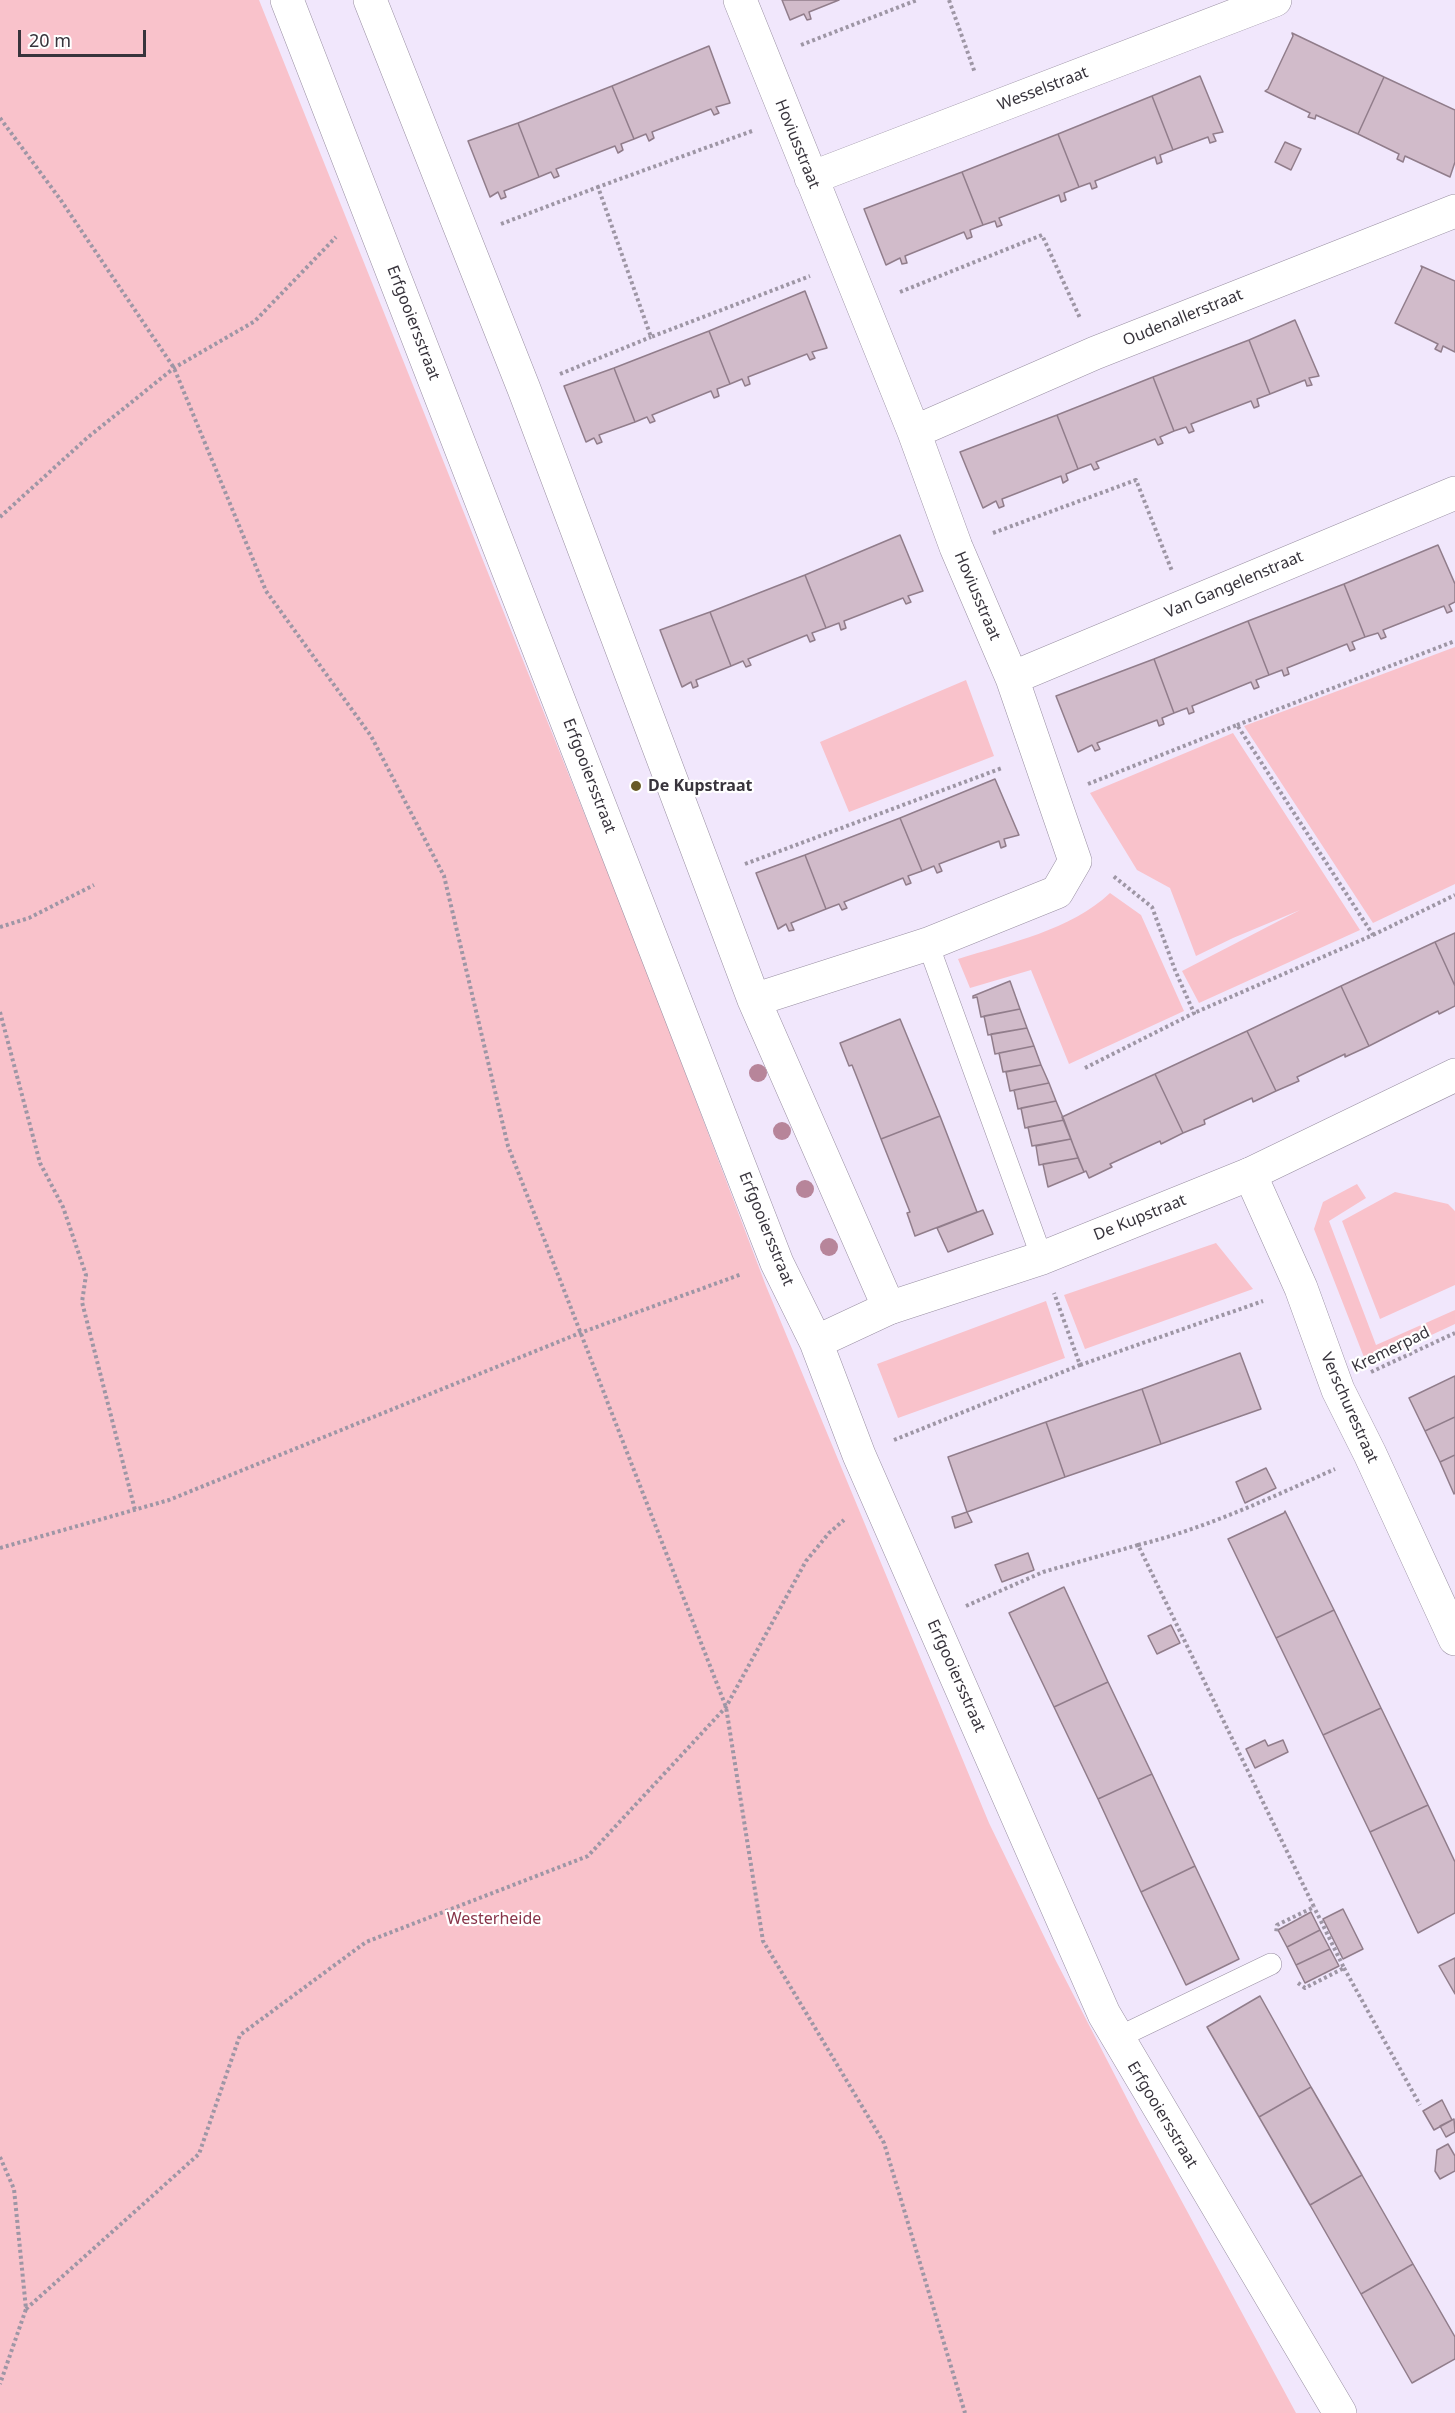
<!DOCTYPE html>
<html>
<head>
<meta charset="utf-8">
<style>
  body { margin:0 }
  #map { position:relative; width:1455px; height:2413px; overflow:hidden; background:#f1e7fc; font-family:"Noto Sans",sans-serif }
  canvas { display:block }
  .scale { position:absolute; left:18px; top:30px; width:128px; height:27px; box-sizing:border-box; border:3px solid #38343c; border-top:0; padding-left:8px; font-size:18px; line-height:21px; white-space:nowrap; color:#38343c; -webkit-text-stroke:4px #fff; paint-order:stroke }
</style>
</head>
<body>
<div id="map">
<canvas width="1455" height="2413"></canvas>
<div class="scale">20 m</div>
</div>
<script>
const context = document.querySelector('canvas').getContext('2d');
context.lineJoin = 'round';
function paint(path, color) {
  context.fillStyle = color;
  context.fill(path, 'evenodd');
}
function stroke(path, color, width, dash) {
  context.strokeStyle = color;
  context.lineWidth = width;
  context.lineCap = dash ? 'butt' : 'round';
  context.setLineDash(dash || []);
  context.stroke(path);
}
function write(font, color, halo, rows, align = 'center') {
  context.font = font + ' "Noto Sans",sans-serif';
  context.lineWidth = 4.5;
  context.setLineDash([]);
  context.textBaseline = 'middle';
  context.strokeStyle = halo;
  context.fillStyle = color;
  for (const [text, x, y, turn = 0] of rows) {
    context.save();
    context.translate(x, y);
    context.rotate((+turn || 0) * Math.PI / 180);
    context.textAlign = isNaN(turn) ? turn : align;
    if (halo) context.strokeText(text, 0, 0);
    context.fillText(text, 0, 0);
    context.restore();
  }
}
const green = new Path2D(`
  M0,0H259L640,953L766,1286L989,1823L1056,1961L1139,2122L1296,2413H0Z
  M1455,647V884L1373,923L1244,726Z
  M966,680L994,756L849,812L820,742Z
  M1233,733L1360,930L1199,1003L1182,971L1300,910L1233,938L1196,956L1170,888L1137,870L1090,793Z
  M1110,893L1141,915L1184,1011L1069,1064L1031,970L970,988L958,959C1009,943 1071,930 1110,893Z
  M1357,1184L1366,1198L1329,1221L1376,1345L1455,1310V1324L1367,1365L1314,1229L1323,1202Z
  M1395,1192L1448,1204L1455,1211V1285L1380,1319L1342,1221Z
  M1216,1243L1253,1289L1085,1349L1064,1295Z
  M1046,1301L1065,1358L898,1418L877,1364Z`);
const building = new Path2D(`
  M782,0H839L809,12L811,19L807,20L804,14L790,20Z
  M1292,33L1384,77L1358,134L1316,115L1315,119L1308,117L1310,113L1265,91L1268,89L1293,36Z
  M709,46L730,103L716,107L719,113L714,115L711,109L652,132L654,138L649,141L646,134L634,139L612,86Z
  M1200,76L1223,132L1213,134L1216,141L1210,143L1208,137L1173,150L1152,96Z
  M1384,77L1455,110V162L1450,177L1405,156L1403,162L1397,159L1399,154L1358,134Z
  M612,86L634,139L621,144L623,150L618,153L615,146L556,169L559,176L554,178L551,172L539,177L518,123Z
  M1152,96L1173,150L1160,155L1162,162L1157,164L1155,157L1095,181L1097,187L1092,189L1090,183L1079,187L1058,134Z
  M518,123L539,177L504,191L506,197L501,199L498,192L490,197L468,141Z
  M1058,134L1079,187L1064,193L1066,200L1061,202L1059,195L999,218L1002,225L997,227L995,221L983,225L962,172Z
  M1285,142L1301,149L1291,170L1275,162Z
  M962,172L983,225L970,230L972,237L967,239L964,232L905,256L907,263L902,264L900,258L886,265L864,209Z
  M1421,266L1455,281V352L1443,346L1441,352L1435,349L1438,344L1395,323L1422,268Z
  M805,291L827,348L812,352L815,358L810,360L807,354L748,377L750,384L745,386L742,379L730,384L709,331Z
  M1295,320L1319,376L1309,378L1312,385L1307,386L1305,380L1270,394L1249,340Z
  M709,331L730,384L717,389L719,396L714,398L711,391L652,415L655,421L650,423L647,417L635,422L614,368Z
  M1249,340L1270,394L1257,399L1259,406L1254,408L1251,401L1191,424L1194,431L1189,433L1186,427L1174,431L1153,377Z
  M614,368L635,422L599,435L602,442L597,444L594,438L586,442L564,386Z
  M1153,377L1174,431L1160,437L1163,443L1158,445L1155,439L1096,462L1099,468L1094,470L1091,464L1078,469L1057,415Z
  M1057,415L1078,469L1066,474L1068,480L1063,483L1061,476L1002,499L1004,506L999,508L996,501L983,508L960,452Z
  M900,535L923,591L908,596L911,602L906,604L903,598L844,621L846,628L841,630L839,623L826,628L805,575Z
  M1438,545L1455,584V602L1449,605L1452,611L1447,613L1444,606L1383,630L1386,637L1381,639L1378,633L1365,637L1344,584Z
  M805,575L826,628L812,633L815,640L810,642L807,635L748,659L751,665L746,667L743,661L731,666L710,612Z
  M1344,584L1365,637L1352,642L1355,649L1350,651L1347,644L1287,668L1289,674L1284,676L1282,670L1269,675L1248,621Z
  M710,612L731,666L696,680L698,686L693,688L691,682L682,687L660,630Z
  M1248,621L1269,675L1256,680L1259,687L1254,689L1251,682L1192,706L1194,712L1189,714L1187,708L1174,713L1154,659Z
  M1154,659L1174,713L1162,718L1164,724L1159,726L1157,720L1097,743L1100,749L1095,751L1092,745L1078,752L1056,696Z
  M995,779L1019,835L1004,839L1006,846L1001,848L999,841L939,864L942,871L937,873L934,866L922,871L900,818Z
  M900,818L922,871L908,876L911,883L906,885L903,878L844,902L847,908L842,910L839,904L826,909L805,855Z
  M805,855L826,909L791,923L794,930L789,931L786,924L778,929L756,873Z
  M1455,933V986L1435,942Z
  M1435,942L1455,986V1006L1439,1014L1438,1011L1428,1016L1369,1046L1341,986Z
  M1010,981L1020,1009L981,1017L977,997L973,998V996Z
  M1341,986L1369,1046L1345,1057V1054L1297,1077L1299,1081L1276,1091L1247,1031Z
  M1020,1009L1027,1028L988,1035L984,1016Z
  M900,1019L940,1116L881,1139L858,1080L852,1065L849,1066L840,1043Z
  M1027,1028L1034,1046L995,1054L991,1034Z
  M1247,1031L1276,1091L1253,1102L1252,1098L1204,1120L1205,1124L1183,1133L1155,1074Z
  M1034,1046L1041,1065L1003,1072L999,1053Z
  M1041,1065L1049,1083L1010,1091L1006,1072Z
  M1155,1074L1183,1133L1161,1144L1160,1141L1110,1164L1112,1167L1089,1178L1086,1171L1084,1172L1062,1117Z
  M1049,1083L1056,1101L1018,1109L1014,1090Z
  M1056,1101L1064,1120L1025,1128L1021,1108Z
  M940,1116L977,1212L915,1236L907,1213L910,1212L881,1139Z
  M1064,1120L1071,1139L1032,1146L1028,1127Z
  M1071,1139L1078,1158L1039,1165L1036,1146Z
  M1078,1158L1084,1172L1048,1187L1043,1164Z
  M983,1210L993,1234L948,1252L937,1228Z
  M1240,1353L1261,1409L1161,1444L1142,1389Z
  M1455,1376V1417L1425,1431L1409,1398Z
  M1142,1389L1161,1444L1065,1477L1046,1422Z
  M1455,1417V1455L1440,1462L1425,1431Z
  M1046,1422L1065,1477L967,1512L948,1457Z
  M1455,1455V1493L1454,1494L1440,1462Z
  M1266,1468L1276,1488L1245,1503L1236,1482Z
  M1285,1511L1334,1610L1276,1638L1228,1539L1284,1513Z
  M967,1512L972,1522L955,1528L952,1517Z
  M1028,1553L1034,1570L1002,1582L995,1565Z
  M1064,1587L1108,1682L1054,1707L1009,1613Z
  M1334,1610L1381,1708L1323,1735L1276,1638Z
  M1171,1625L1180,1643L1157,1654L1148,1636Z
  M1108,1682L1152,1774L1098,1799L1054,1707Z
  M1381,1708L1428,1805L1370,1832L1323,1735Z
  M1265,1740L1268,1746L1283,1740L1288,1752L1255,1768L1246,1749Z
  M1152,1774L1195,1866L1141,1892L1098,1799Z
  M1428,1805L1455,1862V1913L1418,1933L1370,1832Z
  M1195,1866L1239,1959L1186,1985L1141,1892Z
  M1343,1909L1363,1949L1343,1959L1323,1919Z
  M1311,1912L1320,1930L1287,1947L1278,1930Z
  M1320,1930L1330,1949L1296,1965L1287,1947Z
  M1330,1949L1339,1966L1305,1983L1296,1965Z
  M1455,1958V1994L1439,1966Z
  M1260,1996L1311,2087L1259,2117L1207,2027Z
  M1311,2087L1362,2175L1310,2205L1259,2117Z
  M1442,2100L1452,2120L1434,2130L1423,2111Z
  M1454,2119L1455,2132L1446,2137L1440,2126Z
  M1448,2144L1455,2156V2171L1440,2179L1435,2171L1437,2150Z
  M1362,2175L1413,2264L1361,2294L1310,2205Z
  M1413,2264L1455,2337V2359L1412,2383L1361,2294Z`);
const path = new Path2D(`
  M949,0L975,73
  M801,45L917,0
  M0,118L60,199L174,368L266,591L371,736L444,876L508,1146L726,1707L763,1941L884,2143L965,2413
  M752,131L598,187L651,337L810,276
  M501,224L598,187
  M900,292L1042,235L1080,318
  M560,374L651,337
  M0,517L87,438L174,368L255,321L336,237
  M993,533L1136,480L1172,571
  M1237,725L1455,641
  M1088,784L1237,725L1373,935L1194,1013
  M745,864L1002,768
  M0,927L29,918L94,885
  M1373,935L1455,895
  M0,1012L40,1163L63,1207L86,1275L82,1302L135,1510
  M1085,1068L1194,1013L1175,970L1152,907L1112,875
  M1080,1365L1263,1301
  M1371,1372L1455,1333
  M894,1440L1080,1365L1054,1293
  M1138,1545C1207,1528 1270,1498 1335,1469
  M0,1548L169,1500L580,1333L742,1274
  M966,1606L1043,1572L1138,1545L1314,1907L1277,1925L1276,1933
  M1344,1968L1420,2105
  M1298,1983L1305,1988L1344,1968L1314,1907
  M0,2157L14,2189L26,2309L0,2384
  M26,2309L199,2154L240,2035L366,1942L588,1856L726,1707L806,1561L829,1533L844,1520`);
const service = new Path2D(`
  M928,944L1042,1258
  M1117,2038L1271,1964`);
const minor = new Path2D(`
  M370,0L524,389L754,1000L889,1308
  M740,0L914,432L956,547L1012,678L1075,861L1057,892L928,944L754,1000
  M811,178L1275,0
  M914,432L1095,353L1455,211
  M1012,678L1455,493
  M1250,1174L1301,1288L1338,1390L1370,1454L1455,1639`);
const tertiary = new Path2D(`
  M287,0L777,1263L816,1342L859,1455L1104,2014L1340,2413
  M816,1342L889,1308L1042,1258L1250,1174L1455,1075`);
const trees = [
  [758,1073],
  [782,1131],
  [805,1189],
  [829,1247]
];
const markers = [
  [636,786,6,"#675a27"]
];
const streetNames = [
  ["Wesselstraat",1043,89,-21],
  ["Hoviusstraat",797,144,68],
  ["Oudenallerstraat",1183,318,-22],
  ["Erfgooiersstraat",413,323,69],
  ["Van Gangelenstraat",1234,585,-23],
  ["Hoviusstraat",977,596,67],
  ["Erfgooiersstraat",589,776,69],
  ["De Kupstraat",1140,1218,-22],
  ["Erfgooiersstraat",766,1229,68],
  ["Kremerpad",1391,1350,-26],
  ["Verschurestraat",1349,1408,66],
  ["Erfgooiersstraat",956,1676,66],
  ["Erfgooiersstraat",1162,2115,59]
];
const poiNames = [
  ["De Kupstraat",648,786]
];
const parkNames = [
  ["Westerheide",494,1919]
];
paint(green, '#f9c2cb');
paint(building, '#d1bbca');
stroke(building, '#917d8b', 1.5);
stroke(service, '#998fa2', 22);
stroke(minor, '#998fa2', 34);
stroke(tertiary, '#998fa2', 34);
stroke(path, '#9e96a5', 4, [3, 3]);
stroke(service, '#fff', 21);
stroke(minor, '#fff', 33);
stroke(tertiary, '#fff', 33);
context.fillStyle = '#b7859a';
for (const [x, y] of trees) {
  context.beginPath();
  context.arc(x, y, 9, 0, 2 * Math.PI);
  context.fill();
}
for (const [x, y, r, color] of markers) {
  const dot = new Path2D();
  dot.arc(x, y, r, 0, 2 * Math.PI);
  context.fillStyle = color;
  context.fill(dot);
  stroke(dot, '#fff', 2);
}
write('16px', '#38343c', '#fff', streetNames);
write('bold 16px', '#38343c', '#fff', poiNames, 'left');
write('16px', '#88354a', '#fff', parkNames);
</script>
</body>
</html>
